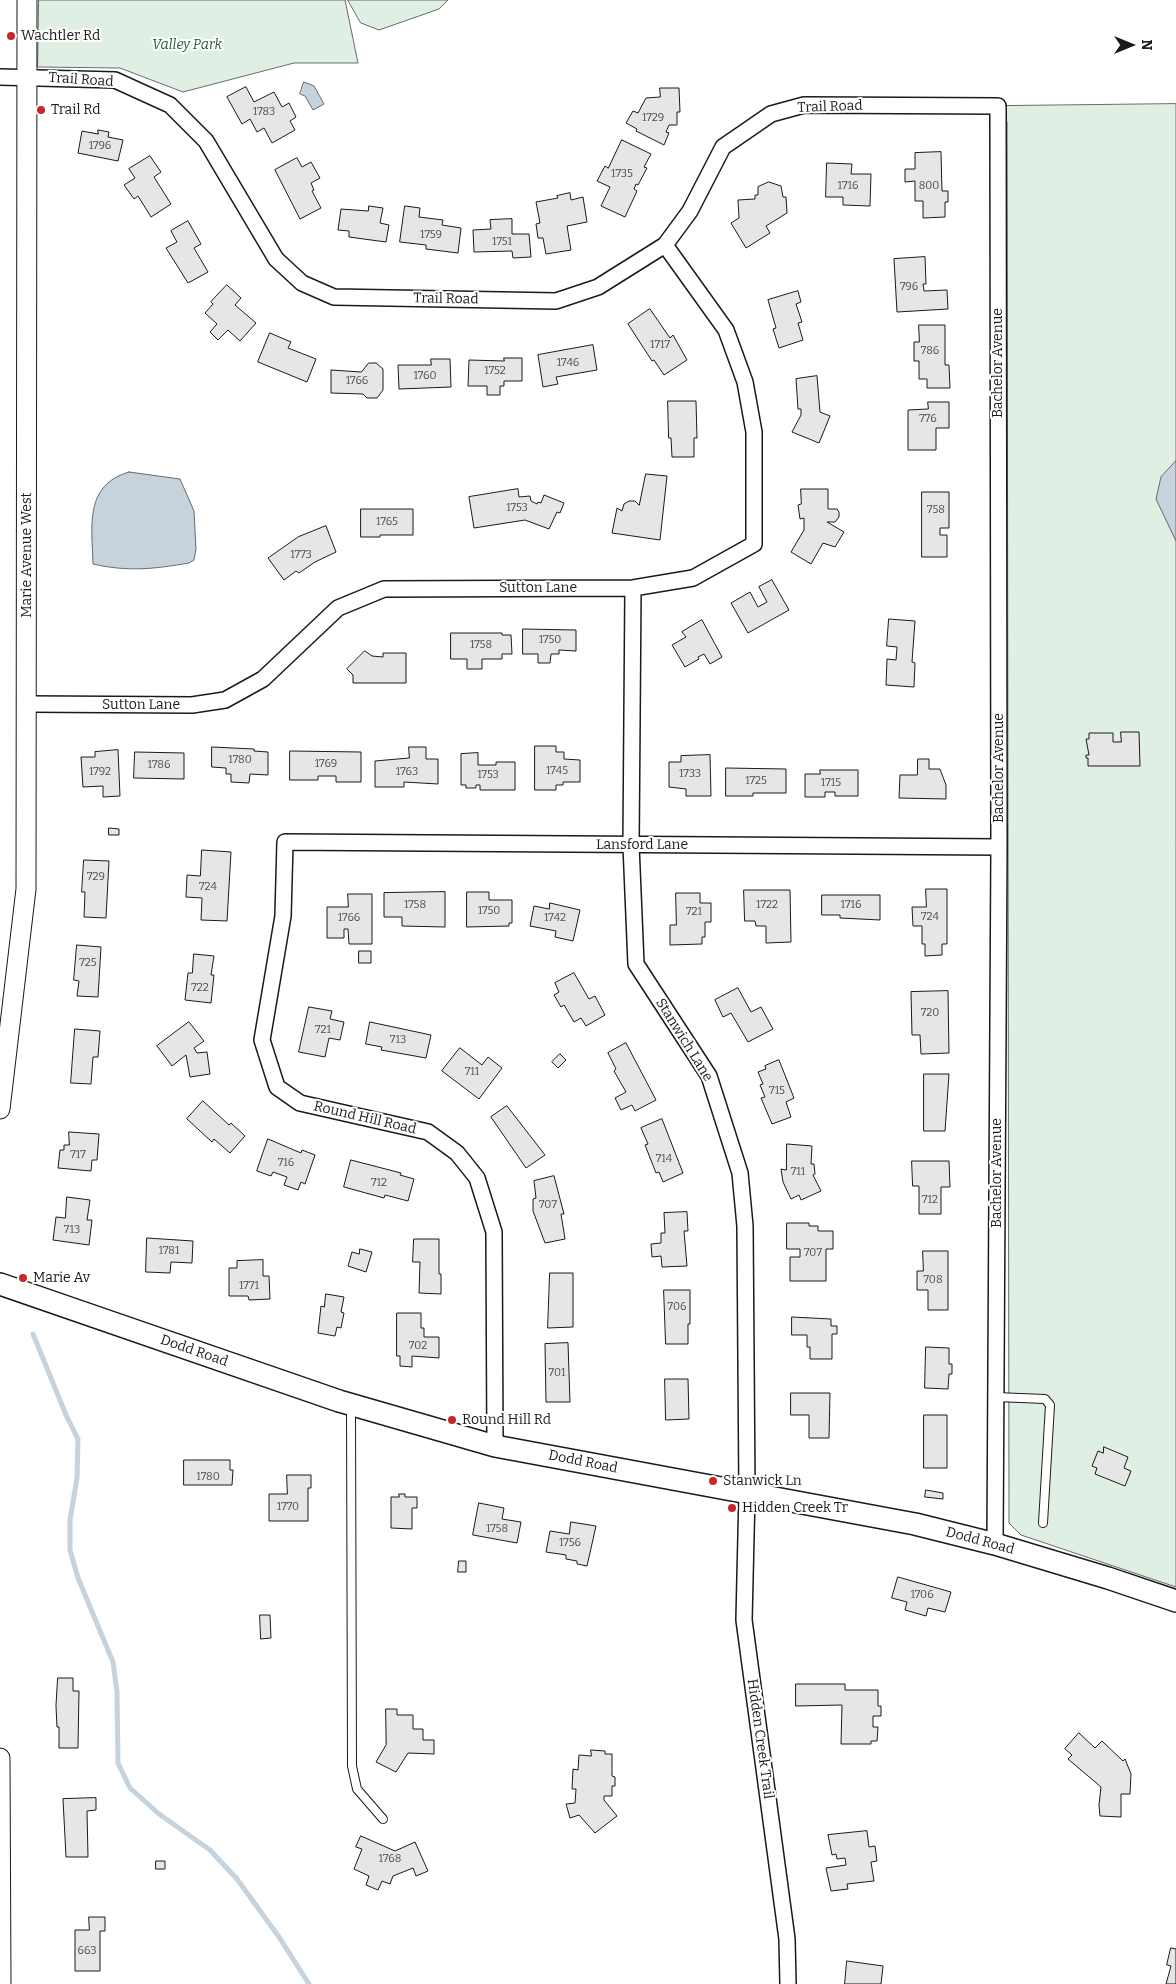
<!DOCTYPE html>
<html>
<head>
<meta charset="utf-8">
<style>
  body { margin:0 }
  #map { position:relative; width:1176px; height:1984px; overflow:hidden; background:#fff; font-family:Bitter,serif }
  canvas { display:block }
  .north { position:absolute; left:1106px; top:20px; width:50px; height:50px; -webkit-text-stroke:4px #fff; paint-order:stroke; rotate:90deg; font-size:14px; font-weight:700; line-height:20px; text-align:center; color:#1a1a1a }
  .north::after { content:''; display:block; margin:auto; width:18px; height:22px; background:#1a1a1a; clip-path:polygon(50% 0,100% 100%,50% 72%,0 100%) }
</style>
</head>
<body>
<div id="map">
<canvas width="1176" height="1984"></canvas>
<div class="north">N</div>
</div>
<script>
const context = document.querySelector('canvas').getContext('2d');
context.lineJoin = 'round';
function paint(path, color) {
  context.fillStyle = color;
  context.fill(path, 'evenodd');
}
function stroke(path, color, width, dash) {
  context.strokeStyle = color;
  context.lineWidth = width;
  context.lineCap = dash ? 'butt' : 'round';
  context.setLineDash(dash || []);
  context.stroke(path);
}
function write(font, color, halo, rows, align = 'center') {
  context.font = font + ' Bitter,serif';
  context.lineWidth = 4;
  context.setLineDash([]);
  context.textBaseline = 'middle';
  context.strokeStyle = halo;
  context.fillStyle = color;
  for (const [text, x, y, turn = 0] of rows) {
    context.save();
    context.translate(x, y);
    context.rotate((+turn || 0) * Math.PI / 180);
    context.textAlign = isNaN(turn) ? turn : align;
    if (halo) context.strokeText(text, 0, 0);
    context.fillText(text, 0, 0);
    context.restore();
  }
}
const green = new Path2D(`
  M39,0H345L358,63H294L183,92L120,68L38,67Z
  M348,0H448L439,9L379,30L361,23Z
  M1176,104V1587L1021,1535L1009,1523L1007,122L998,106Z`);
const water = new Path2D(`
  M304,82L314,86L324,104L313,110L305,96L300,94Z
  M1176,461V541L1156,499L1161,477Z
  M129,472L180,479L194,511L196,549L194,560L189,563C154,569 128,572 93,564C92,526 84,485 129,472Z`);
const stream = new Path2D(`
  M33,1334L66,1415L78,1439L77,1478L70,1520V1550L78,1578L113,1662L117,1692L118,1763L130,1788L159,1814L210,1850L237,1879L279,1937L309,1984`);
const building = new Path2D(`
  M246,87L254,102L274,92L282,107L289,103L296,117L290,121L295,130L272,143L264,128L257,132L250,119L242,124L227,97Z
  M660,88H679L680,112H677V125H669L666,132L669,133L664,145L636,131L637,129L626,123L633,111L638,113L646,98L660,97Z
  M98,130L109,132L108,137L123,140L118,161L78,153L82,131L98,134Z
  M622,140L651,154L644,167L647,168L638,185L636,184L634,189L637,191L625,217L601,206L610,187L597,181L605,166L608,168Z
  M941,152L942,191H948V202H945V217L923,218V201H915V181L905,182V169H915V153Z
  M150,156L161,172L154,177L171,204L151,217L138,196L134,199L124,185L135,178L129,169Z
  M297,158L302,167L311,162L320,178L311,183L314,190L312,191L321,208L300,219L275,170Z
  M827,163L852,164L851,174H871L870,206L843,205V197H826Z
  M769,182L781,186L783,197H786L787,213L766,226L770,233L746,248L731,223L739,218L738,200L755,199V195H758V187Z
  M570,193L571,200L583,197L587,222L567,226L571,250L546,254L543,238H538L536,224L540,223L536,202L558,198L557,196Z
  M369,206L383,208L380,223L389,225L386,242L349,237V231L338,230L341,209L368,211Z
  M405,206L420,208L419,217L443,220L442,225L461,228L458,253L426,249V245L400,242Z
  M512,219V234H529L531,257L513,258L512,251L474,252L473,230L491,229L490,220Z
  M188,221L201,244L194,248L208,272L188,283L166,248L177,242L171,231Z
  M925,257L926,284H923L924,291L947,290L948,309L897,312L894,259Z
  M227,285L241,298L235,305L256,323L240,341L228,330L218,340L210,332L217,324L205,313L213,304L211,302Z
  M798,291L801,302L796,304L802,322L798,323L803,340L779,348L773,329L776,328L768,300Z
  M650,309L670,338L673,335L687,360L664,375L654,360L652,361L628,324Z
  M919,325H945V365H949L950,388H927V379H919V361H914V342H919Z
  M270,333L291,342L288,348L316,359L307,382L258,362Z
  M593,345L597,370L556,377L558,384L543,387L538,355Z
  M504,358H522V381H504V386H500V395H487V386H468L469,360L504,361Z
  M431,359H450L451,387L399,389L398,365H431Z
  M369,363H376L383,369V390L377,398H367L363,394L331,393V370L361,372Z
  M817,376L820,412L830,416L819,443L792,432L801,415V409H798L796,379Z
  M668,401H696L697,438H694V457H672L671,438H669Z
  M928,402H949V428H936V450H908V410L928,409Z
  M646,474L667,476L660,540L612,533L617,508L622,511L624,504L629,501H635L639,505Z
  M518,489L519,497L530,496L531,501L537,504L538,502L541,503L544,495L564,503L560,513L557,512L549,529L525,520L474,528L469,497Z
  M801,489H828V509H837L839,512V517L835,522H827L844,532L835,547L823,543L811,564L791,552L804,530V518L800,519L798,505L801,504Z
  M922,492H949V528H940V535H947V557H922Z
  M361,509H413V535H380V537H361Z
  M326,526L336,552L315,562L299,573L296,571L284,580L268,558L298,537Z
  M772,580L789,610L748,633L731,603L750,592L758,607L767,602L759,587Z
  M889,619L915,621L912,662L915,663L914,687L886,685L887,659L896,660L897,647L887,646Z
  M702,620L722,657L710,664L704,654L698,657L699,659L685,667L672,645L686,637L682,632Z
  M523,629L576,630V651L559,650V654H551L550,663H538V654H523Z
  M451,633H502V635H511L512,654H502V659H482V669H467V659H451Z
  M365,651L372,656L383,657V653H406V683H353V675L347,669Z
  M1121,732H1139L1140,766H1088V758H1086V755H1089L1086,739H1089V733H1113V742H1121Z
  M535,746H556V752H564V759L580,760V782H563V785H556V790H535Z
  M212,747L254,749V751L268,752V775L250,774L249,783L231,782V774H226V768L212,767Z
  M409,747H426V759H438V784L404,782V787H375V761L409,758Z
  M118,750L120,796L103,797V786L83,787L81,757H95V752Z
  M290,751L361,752V782H336V776H318V780H290Z
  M135,752L184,753V779L134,778Z
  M478,753V765H496V762H515V790H480V785H476V788H466V785H461V754Z
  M710,755L711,796H686V789L669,787V762H681V756Z
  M918,759H929V769H940L946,785V799L899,798L900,775H917Z
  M726,768L786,769V793H753V796H726Z
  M820,770H858V796H835V792H825V797H805V774H820Z
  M109,828L119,829V835H109Z
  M202,850L231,852L227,921L201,920L202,898L186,897L187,875L200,876Z
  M84,860L109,861L106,918L84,917L85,892H82Z
  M926,889H947V944H942V955L925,956V944H922V926H913L912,907H926Z
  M744,890H790L791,942L766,943V926H756L755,921H745Z
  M445,892V927L402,926V917H384V893Z
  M467,892H489V900H512V923H509V926L467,927Z
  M676,893H700V903H711V922H705V937H702V944L670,945V925H676Z
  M348,894H372V944H349L348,929H344V938H327V907H348Z
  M822,895H880V920L840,918V915H822Z
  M550,903L580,910L573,941L555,937L556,931L530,926L534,906L549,909Z
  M77,945L101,947L98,997L77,996L79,981L74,980Z
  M359,951H371V963H359Z
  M194,954L214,956L211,975H214L211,1003L185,1000L188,973H192Z
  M574,973L589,999L595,996L605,1015L586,1026L581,1018L574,1022L564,1005L561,1007L554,995L559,992L555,983Z
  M738,988L751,1012L761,1007L773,1029L748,1042L731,1013L723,1017L715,1000Z
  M948,991L949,1053L921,1054L920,1035H912L911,992Z
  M309,1007L332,1011L330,1019L344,1022L340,1040L329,1038L325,1057L299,1052Z
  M189,1022L204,1041L194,1048L197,1053L207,1052L210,1074L190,1077L186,1055L172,1066L157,1046Z
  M370,1022L431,1035L426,1058L381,1050L382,1047L366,1044Z
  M75,1029L100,1031L98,1057H93L91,1084L71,1083Z
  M626,1043L656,1100L635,1111L632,1105L621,1110L615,1098L626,1092L614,1071L616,1069L608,1053Z
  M460,1048L482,1065L488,1057L502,1068L479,1099L442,1071Z
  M560,1054L566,1060L558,1068L552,1062Z
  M779,1060L794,1098L786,1102L791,1117L772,1124L761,1098L765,1097L760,1085L763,1084L758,1072L766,1069L765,1066Z
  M924,1074H949L945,1131H924Z
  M203,1101L229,1125L231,1123L245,1136L230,1153L214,1139L212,1142L187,1119Z
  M507,1106L545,1155L526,1168L491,1117Z
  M662,1119L683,1173L663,1182L659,1172L656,1173L645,1145L648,1144L641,1128Z
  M69,1132L99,1134L97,1160H92L91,1171L58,1168L60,1150H64V1145H69Z
  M268,1139L301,1153L302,1150L315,1155L305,1184L301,1182L298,1190L284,1185L287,1177L273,1172L271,1176L257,1171Z
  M787,1144L812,1146L811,1164H814L815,1174L813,1175L821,1191L801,1200L799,1195L791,1199L783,1182L781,1169L786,1170Z
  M351,1160L401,1173L400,1175L414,1179L408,1201L385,1195L384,1198L344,1187Z
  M912,1161H949L950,1187H941V1214H919V1186H913Z
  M554,1176L564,1214H561L565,1239L545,1243L533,1211V1199L536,1198L534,1181Z
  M67,1197L90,1200L87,1220H92L89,1245L53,1240L56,1217L65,1218Z
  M687,1212L688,1231H684L687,1266L662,1267L661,1256L652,1257L651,1244L661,1243V1233H665L664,1213Z
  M787,1223H809V1226H818V1231H833V1249H826V1281H790V1257H800V1249H787Z
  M147,1238L193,1241L192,1263L171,1262L170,1273L146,1272Z
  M414,1239H439V1274H441V1294L419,1293L420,1262H413Z
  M360,1249L372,1252L366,1272L348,1266L352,1252L359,1254Z
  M923,1251H948V1310H928V1290H917V1271H923Z
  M263,1260V1276H269L270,1299L249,1300L248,1296H229V1268H237V1261Z
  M550,1273H573V1327L548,1328Z
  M664,1290H690V1324H688V1344H666Z
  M326,1294L344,1297L341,1312L344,1313L341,1328L337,1327L335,1336L318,1333L321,1306L324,1307Z
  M397,1313H421V1328H424V1337H439V1358L412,1356V1367L400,1366V1356H397Z
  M792,1317L831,1319V1326H837V1334H832V1359H810V1347H807V1335H792Z
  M568,1343L570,1402H546L545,1344Z
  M926,1347L949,1348V1364H952V1374H949L948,1389L925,1388Z
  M665,1379H688L689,1419L666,1420Z
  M791,1393H830L829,1438H809V1415H791Z
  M924,1415H947V1468H924Z
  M1104,1447L1128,1457L1124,1468L1131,1471L1125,1486L1095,1474L1097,1468L1092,1466L1098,1451L1103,1453Z
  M184,1460H230V1470H233L232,1485H184Z
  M287,1475H311V1488H308V1521H269V1494H287Z
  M926,1490L943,1493V1499L925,1497Z
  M399,1494H405V1497H417V1508H412V1529L391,1528V1497H399Z
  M479,1503L504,1508L502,1519L521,1522L517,1543L473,1535Z
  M571,1522L596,1526L587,1566L577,1564V1561L566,1559V1555L546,1552L550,1531L569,1534Z
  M459,1561H466V1572H458Z
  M898,1577L951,1592L945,1612L928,1608L926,1616L905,1610L907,1602L892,1598Z
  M260,1615H270L271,1638L261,1639Z
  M58,1678H73V1691H79L78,1748H59V1727H57L56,1706Z
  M796,1684H845V1690H878V1706H881V1716H873V1727H878L877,1741H871V1744H841L842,1705L796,1706Z
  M386,1709H397V1715H413V1729H423V1740H434V1754L408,1753L396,1772L376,1762L386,1745Z
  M1079,1733L1095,1748L1102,1741L1123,1761L1125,1759L1131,1774L1130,1794H1121V1817L1100,1816L1099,1805L1101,1787L1068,1759L1072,1755L1065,1749Z
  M591,1750L605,1751V1754H612V1776L615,1777V1786H612V1796H604V1800L617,1816L595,1833L579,1815L570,1818L566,1804L575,1803L576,1789H572L573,1769L578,1770L579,1755L591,1756Z
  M96,1798V1810L87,1811L88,1857H66L63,1799Z
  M867,1831L869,1847L875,1846L877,1861L871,1862L874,1881L847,1884L848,1889L831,1891L826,1868L846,1865L845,1858L837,1859L836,1854L832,1855L828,1835Z
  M361,1836L395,1851L415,1842L428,1871L416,1876L413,1868L393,1876L390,1884L382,1881L378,1890L366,1885L369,1876L354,1869L362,1849L356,1847Z
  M156,1861H165V1869H156Z
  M89,1917H105V1931H100V1971H75V1930H89Z
  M1171,1948L1176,1949V1984H1166L1171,1966L1167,1965Z
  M847,1961L883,1966L881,1984H845Z`);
const service = new Path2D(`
  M996,1397L1045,1399L1050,1405L1043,1523
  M351,1407L352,1766L357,1789L383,1819`);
const minor = new Path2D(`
  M0,77L115,80L170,105L206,141L276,259L302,283L334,297L556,301L598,287L665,245L690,211L723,147L771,114L804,105L998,106L999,847L995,1544
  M633,588L631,845L636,964L709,1076L740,1173L745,1226L747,1493L744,1620L787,1939L788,1984
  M27,704L192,705L225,700L263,679L338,608L384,589L633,588L693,578L754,544V432L745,382L726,330L665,245
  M495,1446L494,1232L477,1178L457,1153L428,1132L300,1103L277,1087L262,1040L283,916L285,842L999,847`);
const tertiary = new Path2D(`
  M0,1109L26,889L27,0
  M0,1758L1,1984`);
const secondary = new Path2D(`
  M0,1284L339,1401L495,1446L915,1524L995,1544L1108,1578L1176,1601`);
const markers = [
  [11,36,5,"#c62828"],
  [41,110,5,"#c62828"],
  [23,1278,5,"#c62828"],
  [452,1420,5,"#c62828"],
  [713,1481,5,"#c62828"],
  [732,1508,5,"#c62828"]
];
const numberNames = [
  ["1783",264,112],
  ["1729",653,118],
  ["1796",100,146],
  ["1735",622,174],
  ["1716",848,186],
  ["800",929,186],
  ["1759",431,235],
  ["1751",502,242],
  ["796",909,287],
  ["1717",660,345],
  ["786",930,351],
  ["1746",568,363],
  ["1752",495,371],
  ["1760",425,376],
  ["1766",357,381],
  ["776",928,419],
  ["1753",517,508],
  ["758",936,510],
  ["1765",387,522],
  ["1773",301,555],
  ["1750",550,640],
  ["1758",481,645],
  ["1780",240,760],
  ["1769",326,764],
  ["1786",159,765],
  ["1745",557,771],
  ["1792",100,772],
  ["1763",407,772],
  ["1733",690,774],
  ["1753",488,775],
  ["1725",756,781],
  ["1715",831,783],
  ["729",96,877],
  ["724",208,887],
  ["1758",415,905],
  ["1722",767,905],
  ["1716",851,905],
  ["1750",489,911],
  ["721",694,912],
  ["724",930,917],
  ["1766",349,918],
  ["1742",555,918],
  ["725",88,963],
  ["722",200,988],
  ["720",930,1013],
  ["721",323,1030],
  ["713",398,1040],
  ["711",472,1072],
  ["715",777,1091],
  ["717",78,1155],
  ["714",664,1159],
  ["716",286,1163],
  ["711",798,1172],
  ["712",379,1183],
  ["712",930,1200],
  ["707",548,1205],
  ["713",72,1230],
  ["1781",169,1251],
  ["707",813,1253],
  ["708",933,1280],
  ["1771",249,1286],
  ["706",677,1307],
  ["702",418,1346],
  ["701",557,1373],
  ["1780",208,1477],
  ["1770",288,1507],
  ["1758",497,1529],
  ["1756",570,1543],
  ["1706",922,1595],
  ["1768",390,1859],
  ["663",87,1951]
];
const poiNames = [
  ["Wachtler Rd",21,36],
  ["Trail Rd",51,110],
  ["Marie Av",33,1278],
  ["Round Hill Rd",462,1420],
  ["Stanwick Ln",723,1481],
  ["Hidden Creek Tr",742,1508]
];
const parkNames = [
  ["Valley Park",187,45]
];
const streetNames = [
  ["Trail Road",81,80,4],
  ["Trail Road",830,107,-2],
  ["Trail Road",446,299,1],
  ["Bachelor Avenue",998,363,-90],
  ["Marie Avenue West",27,555,-90],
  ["Sutton Lane",538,588],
  ["Sutton Lane",141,705],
  ["Bachelor Avenue",999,768,-90],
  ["Lansford Lane",642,845],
  ["Stanwich Lane",684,1040,58],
  ["Round Hill Road",365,1118,13],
  ["Bachelor Avenue",997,1173,-90],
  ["Dodd Road",194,1351,19],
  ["Dodd Road",583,1462,11],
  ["Dodd Road",980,1541,15],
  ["Hidden Creek Trail",760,1739,82]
];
paint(green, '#e0efe3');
stroke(green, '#6a6a6a', 1);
paint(water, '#c6d2dc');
stroke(water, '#6a6a6a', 1);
stroke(stream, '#c6d2dc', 5);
paint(building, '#e6e6e6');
stroke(building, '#1a1a1a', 1);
stroke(service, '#1a1a1a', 10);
stroke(minor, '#1a1a1a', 18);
stroke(tertiary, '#1a1a1a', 21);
stroke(secondary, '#1a1a1a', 24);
stroke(service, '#fff', 8);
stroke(minor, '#fff', 15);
stroke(tertiary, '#fff', 19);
stroke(secondary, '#fff', 21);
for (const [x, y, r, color] of markers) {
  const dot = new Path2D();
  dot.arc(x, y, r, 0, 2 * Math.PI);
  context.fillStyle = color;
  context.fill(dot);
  stroke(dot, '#fff', 2);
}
write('11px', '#4d4d4d', null, numberNames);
write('14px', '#1a1a1a', '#fff', poiNames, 'left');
write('italic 14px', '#2b5a34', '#fff', parkNames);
write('14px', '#1a1a1a', '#fff', streetNames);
</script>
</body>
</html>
